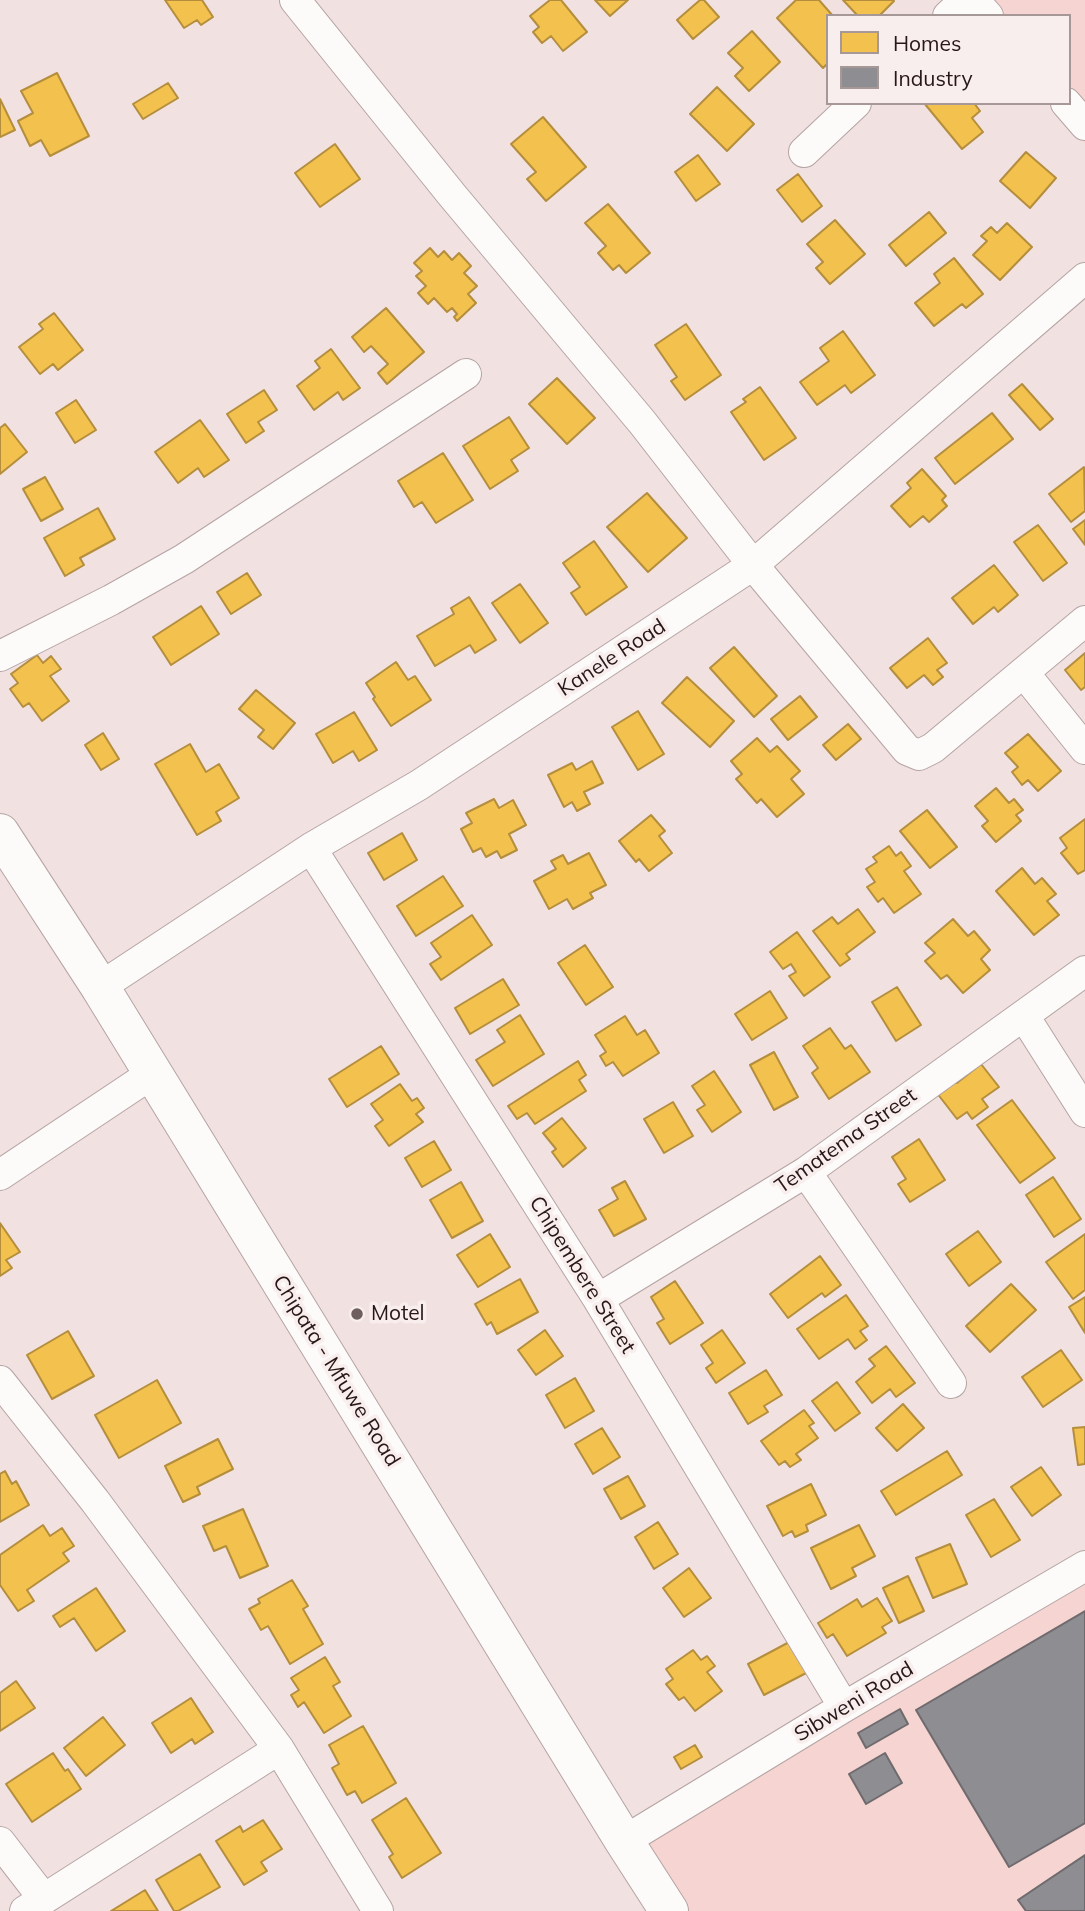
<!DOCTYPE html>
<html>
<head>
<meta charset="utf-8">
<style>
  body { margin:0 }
  #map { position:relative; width:1085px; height:1911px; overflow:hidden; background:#f1e1e0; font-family:Mulish,sans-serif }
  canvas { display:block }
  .legend { position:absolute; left:826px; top:14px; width:245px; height:91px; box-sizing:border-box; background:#f8eeed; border:2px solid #a59897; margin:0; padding:9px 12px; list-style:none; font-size:21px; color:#281716 }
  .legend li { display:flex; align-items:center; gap:14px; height:35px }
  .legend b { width:35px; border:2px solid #a59897 }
</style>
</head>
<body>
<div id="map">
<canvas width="1085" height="1911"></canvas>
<ul class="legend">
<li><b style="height:19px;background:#f2c14e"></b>Homes</li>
<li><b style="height:19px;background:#8d8d92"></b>Industry</li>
</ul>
</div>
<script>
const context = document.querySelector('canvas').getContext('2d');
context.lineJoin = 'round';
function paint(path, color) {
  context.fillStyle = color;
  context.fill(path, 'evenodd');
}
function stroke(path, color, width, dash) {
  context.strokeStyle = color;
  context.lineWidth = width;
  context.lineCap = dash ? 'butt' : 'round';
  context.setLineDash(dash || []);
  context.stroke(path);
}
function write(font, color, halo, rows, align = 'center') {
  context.font = font + ' Mulish,sans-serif';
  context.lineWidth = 7;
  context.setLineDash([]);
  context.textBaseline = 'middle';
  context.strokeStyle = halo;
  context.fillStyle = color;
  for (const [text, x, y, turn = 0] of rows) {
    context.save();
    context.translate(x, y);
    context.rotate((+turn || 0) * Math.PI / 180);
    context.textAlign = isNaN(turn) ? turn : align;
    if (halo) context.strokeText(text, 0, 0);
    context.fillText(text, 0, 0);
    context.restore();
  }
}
const built = new Path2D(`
  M967,0H1085V143L1052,103H1069V16H980Z
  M1085,1577V1911H667L624,1841Z`);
const homes = new Path2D(`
  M165,0H202L213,17L201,25L197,20L184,28Z
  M550,0H561L587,32L563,51L551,36L542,43L533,32L539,27L530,16Z
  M595,0H628L610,16Z
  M700,0H704L719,17L693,39L677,20Z
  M796,0H819L833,16H828V63L823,68L777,18Z
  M843,0H893L894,1L879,16H858Z
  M752,31L780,62L749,91L735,76L743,68L728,53Z
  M57,73L89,136L50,156L41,140L30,146L18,121L33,113L21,91Z
  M168,83L178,98L143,119L133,104Z
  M717,87L754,124L727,151L690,114Z
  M0,99L15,130L0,137Z
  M924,103H974L980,111L972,118L983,132L962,149Z
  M543,117L586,167L546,201L527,179L536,172L511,144Z
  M335,144L360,179L320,207L295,173Z
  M1026,152L1056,178L1030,208L1000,181Z
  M698,155L720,184L696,201L675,172Z
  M798,174L822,206L802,222L777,190Z
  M608,204L650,253L626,273L619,265L613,270L598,253L606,246L585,223Z
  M929,212L946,233L906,266L889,245Z
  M835,220L865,254L830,284L816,268L823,262L807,244Z
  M1007,223L1032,247L1000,280L973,255L987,241L981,236L991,227L997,233Z
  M430,248L438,257L444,251L452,260L459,253L471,266L464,273L477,286L468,294L476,303L457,321L454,317L457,314L452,308L447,312L434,298L428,304L418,293L426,286L416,276L422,271L414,263Z
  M954,258L983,294L966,308L962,304L934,326L915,303L940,283L934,274Z
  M386,308L424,352L387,384L378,373L388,364L371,346L364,352L352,337Z
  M54,313L83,350L58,370L53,364L40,374L19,347L43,329L39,324Z
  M686,324L721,375L685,400L671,381L677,377L655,345Z
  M843,331L875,375L851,393L845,385L817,405L800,382L829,361L820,348Z
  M331,349L360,388L343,400L338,392L314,410L297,386L320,368L315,361Z
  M557,378L595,418L567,444L529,404Z
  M1022,384L1053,419L1040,430L1009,395Z
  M760,387L796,438L764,460L731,412L746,402L743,399Z
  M264,390L277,410L258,422L264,431L246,443L227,414Z
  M76,400L96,430L75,443L56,413Z
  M992,413L1013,439L955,484L935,458Z
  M509,417L529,448L511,460L518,471L490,489L463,446Z
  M200,420L229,460L204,477L198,468L178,483L155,452Z
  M5,424L27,452L0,474V428Z
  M443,453L473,500L436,523L422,502L414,507L398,481Z
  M1084,467L1085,511L1071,522L1049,494Z
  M922,469L946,496L942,500L947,506L929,522L923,516L910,527L891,506L911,488L907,483Z
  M45,477L63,509L41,521L23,489Z
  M647,493L687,538L648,572L607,527Z
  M98,508L115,539L80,558L84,565L65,576L44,538Z
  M1085,520V545L1073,529Z
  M1038,525L1067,563L1043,581L1014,542Z
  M594,541L627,587L586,615L571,593L580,587L563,563Z
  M994,565L1018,595L998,612L994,607L973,624L952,598Z
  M247,573L261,595L231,614L217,592Z
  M520,584L548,623L520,643L492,603Z
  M469,597L496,640L475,653L470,645L435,666L417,636L454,614L451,608Z
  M201,606L219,634L171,665L153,637Z
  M928,638L947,663L937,670L943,677L933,685L924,675L907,688L890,668Z
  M734,647L777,696L754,717L710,668Z
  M1085,653V687L1081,690L1065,670Z
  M37,655L43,663L51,656L61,669L50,676L69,701L42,721L29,703L23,707L10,689L18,683L11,674Z
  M396,662L408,680L415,676L431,700L391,726L373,699L375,697L366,683Z
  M687,677L734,721L710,747L662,703Z
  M256,690L295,723L273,749L258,737L264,730L239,709Z
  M800,696L817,717L788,740L771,719Z
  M638,711L664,754L638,770L612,727Z
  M354,712L377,750L359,761L353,751L333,763L316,734Z
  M848,724L861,739L836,760L823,745Z
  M103,733L119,759L101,770L85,745Z
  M1028,734L1061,771L1038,791L1028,780L1022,785L1012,772L1018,767L1005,753Z
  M757,738L770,752L777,746L800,771L791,779L804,794L777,817L761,799L757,803L736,779L742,774L731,761Z
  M190,744L206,772L219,764L239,798L216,812L221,821L197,835L155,764Z
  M592,761L603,783L584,792L590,804L577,811L572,802L564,807L548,775L572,763L576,770Z
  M996,788L1009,803L1014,799L1023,810L1016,815L1021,821L996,842L982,826L988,821L975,806Z
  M494,799L499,808L513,800L526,825L509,834L517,850L501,858L497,851L486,857L481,848L473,852L461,829L472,823L466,813Z
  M927,810L957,847L930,868L900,831Z
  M651,815L665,831L659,836L672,853L649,871L639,859L636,862L619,841Z
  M1085,819V870L1078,874L1061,853L1067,848L1060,838Z
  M402,833L417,860L384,880L368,853Z
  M889,846L896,856L901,852L911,866L904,871L921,894L894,913L883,898L878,902L867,887L875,882L866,869L877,862L873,857Z
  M589,853L606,885L590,893L593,898L573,909L567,899L549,909L534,881L556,869L551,861L563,855L568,864Z
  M1022,868L1035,884L1042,878L1056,894L1047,901L1059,915L1034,935L996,891Z
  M443,876L463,906L416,936L397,906Z
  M858,909L875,932L846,954L850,959L840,966L813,931L832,917L838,924Z
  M472,915L492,945L441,980L430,964L441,957L431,943Z
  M953,919L968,936L974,931L990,950L981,959L990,970L963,993L947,975L941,979L925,961L935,953L925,943Z
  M797,932L830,977L804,996L789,976L796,972L791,964L783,969L770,952Z
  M585,945L613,987L586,1005L558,963Z
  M503,979L519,1005L470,1034L455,1008Z
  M897,987L921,1025L896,1041L872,1002Z
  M770,991L787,1018L752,1040L735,1014Z
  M520,1015L544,1054L493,1086L476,1060L505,1042L497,1030Z
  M625,1016L637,1035L645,1030L659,1053L623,1076L613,1062L606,1066L600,1056L606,1052L595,1035Z
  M830,1028L845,1049L851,1045L870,1072L829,1099L812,1073L818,1068L803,1046Z
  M381,1046L399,1074L347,1107L329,1079Z
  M774,1052L798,1097L774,1110L750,1065Z
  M578,1061L586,1075L579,1080L586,1091L535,1124L527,1113L517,1119L508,1106Z
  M981,1064L999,1087L982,1099L988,1107L972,1119L967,1112L957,1119L933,1088L950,1075L957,1083Z
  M714,1071L741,1112L712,1132L697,1110L705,1105L692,1086Z
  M400,1084L412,1101L417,1098L424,1108L416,1114L423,1122L389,1146L375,1126L383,1120L371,1104Z
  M1012,1100L1055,1158L1020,1183L977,1125Z
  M673,1102L693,1136L664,1153L644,1119Z
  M562,1118L586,1148L563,1167L552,1152L556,1149L543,1133Z
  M919,1139L945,1180L910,1202L898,1184L906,1179L892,1157Z
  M434,1141L451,1170L422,1187L405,1158Z
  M1053,1177L1081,1219L1054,1237L1026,1195Z
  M625,1181L646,1219L614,1236L599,1210L618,1199L612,1188Z
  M461,1182L483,1221L452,1238L430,1200Z
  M0,1223L20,1252L6,1260L12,1268L0,1276Z
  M978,1231L1001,1262L969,1286L946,1254Z
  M490,1234L510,1267L478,1287L457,1255Z
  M1085,1234V1290L1073,1299L1046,1262Z
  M820,1256L841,1285L825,1297L822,1293L788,1318L770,1294Z
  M520,1279L538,1312L497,1334L491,1322L487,1325L475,1304Z
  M675,1281L703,1323L670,1344L657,1323L664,1319L651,1297Z
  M1011,1284L1036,1310L990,1352L966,1326Z
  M846,1295L868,1326L860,1331L867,1340L855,1349L848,1339L819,1359L797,1329Z
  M1085,1297V1333L1069,1307Z
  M545,1330L563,1356L536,1375L518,1350Z
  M722,1330L745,1363L716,1383L706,1368L713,1363L701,1345Z
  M68,1331L94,1376L52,1399L27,1355Z
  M886,1346L915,1383L896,1397L890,1389L872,1403L856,1382L875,1366L869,1359Z
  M1061,1350L1082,1380L1043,1407L1022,1377Z
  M766,1370L782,1395L764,1406L768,1412L748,1424L729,1393Z
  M575,1378L594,1411L565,1428L546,1395Z
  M157,1380L181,1423L119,1458L95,1415Z
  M837,1382L860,1413L835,1431L812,1401Z
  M903,1404L924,1428L897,1451L876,1428Z
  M804,1410L814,1423L809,1426L818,1438L796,1454L801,1460L790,1467L785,1461L779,1465L761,1441Z
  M1085,1427V1464L1078,1465L1073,1428Z
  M602,1428L620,1457L593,1474L575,1444Z
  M218,1439L233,1469L197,1487L200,1494L183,1502L165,1466Z
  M947,1451L962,1475L896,1515L881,1491Z
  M1041,1467L1061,1495L1032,1516L1011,1487Z
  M5,1471L12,1484L16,1481L29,1505L0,1522V1474Z
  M628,1476L645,1506L621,1519L604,1489Z
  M811,1484L826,1515L806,1525L808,1531L795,1537L792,1531L783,1536L767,1506Z
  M994,1499L1020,1540L991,1557L966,1515Z
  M243,1509L268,1566L240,1578L226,1546L214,1551L203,1526Z
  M658,1522L678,1554L654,1569L635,1537Z
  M43,1525L50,1536L62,1528L74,1546L63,1553L69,1561L27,1590L34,1601L18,1611L0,1585V1555Z
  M859,1525L875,1556L852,1568L856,1576L831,1589L811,1548Z
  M950,1544L967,1584L933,1598L916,1558Z
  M689,1568L711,1598L684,1617L663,1588Z
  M908,1576L924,1611L899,1623L883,1588Z
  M292,1580L308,1606L303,1609L323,1644L290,1664L268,1626L261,1630L249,1609L260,1603L258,1599Z
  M96,1588L125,1631L96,1651L74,1618L60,1627L53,1616Z
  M877,1598L892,1621L882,1627L886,1633L847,1656L833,1634L827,1638L818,1623L857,1599L862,1607Z
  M793,1640L810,1671L764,1695L748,1664Z
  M693,1650L701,1660L707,1656L715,1666L707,1672L722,1691L695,1711L684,1697L679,1700L666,1684L673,1679L666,1669Z
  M325,1657L340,1682L333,1686L351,1716L324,1733L304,1702L298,1707L291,1695L299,1690L291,1678Z
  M16,1681L35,1708L0,1731V1693Z
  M191,1698L213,1732L195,1744L192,1739L171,1753L152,1723Z
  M103,1717L125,1745L86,1776L64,1748Z
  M363,1726L396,1783L362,1803L355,1791L347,1795L332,1768L339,1764L329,1745Z
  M695,1745L702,1757L681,1769L674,1757Z
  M53,1753L65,1771L68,1769L81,1789L32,1822L6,1784Z
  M406,1798L441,1853L402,1878L389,1857L393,1854L372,1820Z
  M263,1820L282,1849L261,1862L267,1871L244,1885L216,1841L240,1826L243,1832Z
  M200,1854L220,1887L178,1911H174L156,1880Z
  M145,1890L158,1911H111Z`);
const industry = new Path2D(`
  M1085,1611V1823L1009,1867L916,1710Z
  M900,1709L908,1724L866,1748L858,1733Z
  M885,1753L902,1783L866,1804L849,1774Z
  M1085,1855V1911H1026L1018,1900Z`);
const minor = new Path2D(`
  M295,0L452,195L642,422L753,565L907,750L919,755L933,748L1085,621
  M974,0L988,16
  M948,16L965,0
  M1066,103L1085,125
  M804,152L856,103
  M0,656L111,600L184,559L466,374
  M1024,673L1085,749
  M311,848L598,1299L844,1707
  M100,987L311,848L419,785L753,565L1085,278
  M1024,1016L1085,1112
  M806,1172L951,1383
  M0,1175L153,1073
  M598,1299L806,1172L1085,971
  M0,1381L95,1501L279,1749L378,1911
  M624,1841L844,1707L1085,1566
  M0,1842L44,1899
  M25,1911L279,1749`);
const major = new Path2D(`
  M0,833L100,987L624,1841L669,1911`);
const markers = [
  [357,1314,7,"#6e5e5d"]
];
const streetNames = [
  ["Kanele Road",612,658,-33],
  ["Tematema Street",846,1141,-35],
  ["Chipembere Street",582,1275,58],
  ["Chipata - Mfuwe Road",336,1371,58],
  ["Sibweni Road",854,1702,-31]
];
const poiNames = [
  ["Motel",371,1314]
];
paint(built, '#f5d4d1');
paint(homes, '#f2c14e');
stroke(homes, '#b58e3d', 2);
paint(industry, '#8d8d92');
stroke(industry, '#6f6a6d', 2);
stroke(minor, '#b4a4a3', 32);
stroke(major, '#b4a4a3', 40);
stroke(minor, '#fdfafa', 30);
stroke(major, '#fdfafa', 38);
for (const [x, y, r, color] of markers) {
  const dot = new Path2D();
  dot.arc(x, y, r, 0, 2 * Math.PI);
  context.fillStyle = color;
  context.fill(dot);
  stroke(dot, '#f8eeed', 2.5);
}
write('21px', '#281716', '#f8eeed', streetNames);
write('21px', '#281716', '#f8eeed', poiNames, 'left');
</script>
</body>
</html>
